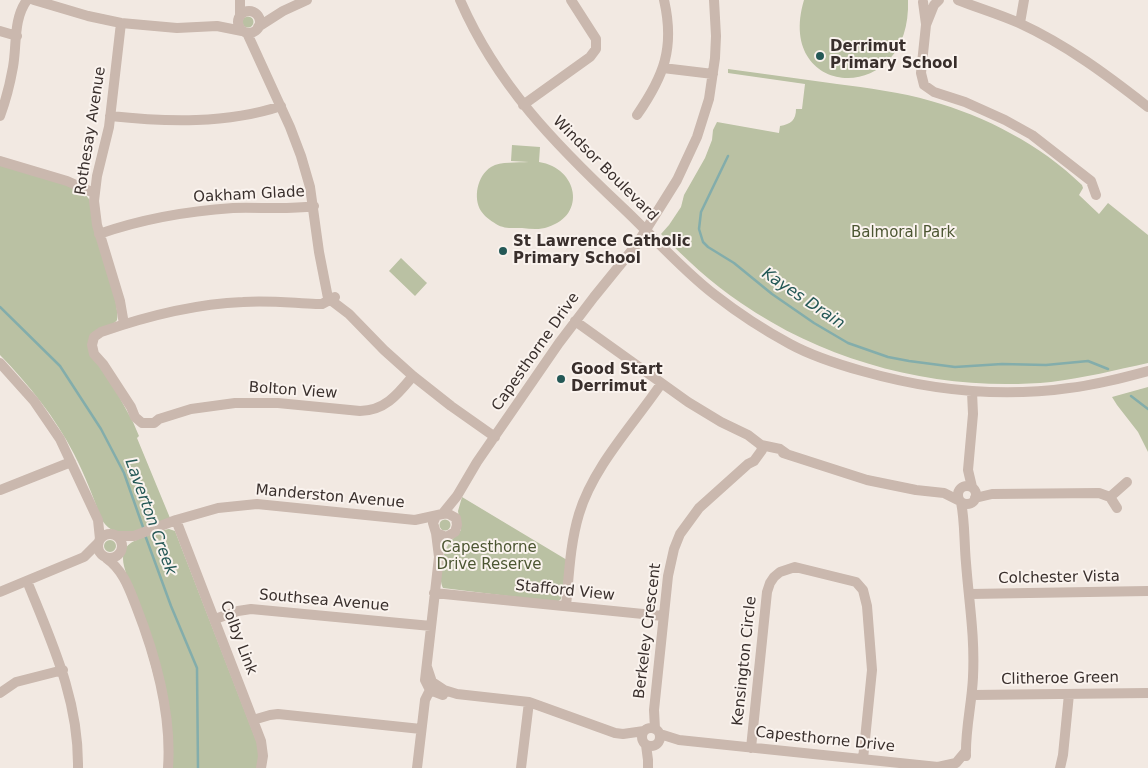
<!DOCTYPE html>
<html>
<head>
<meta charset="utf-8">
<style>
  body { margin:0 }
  canvas { display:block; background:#f2e9e2 }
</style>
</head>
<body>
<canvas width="1148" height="768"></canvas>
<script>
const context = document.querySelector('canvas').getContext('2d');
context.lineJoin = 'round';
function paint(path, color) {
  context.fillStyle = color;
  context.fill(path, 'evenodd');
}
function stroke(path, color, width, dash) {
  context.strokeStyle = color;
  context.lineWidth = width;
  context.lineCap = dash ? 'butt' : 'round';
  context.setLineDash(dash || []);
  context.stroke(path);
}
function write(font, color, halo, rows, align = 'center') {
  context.font = font + ' "DejaVu Sans",sans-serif';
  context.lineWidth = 4;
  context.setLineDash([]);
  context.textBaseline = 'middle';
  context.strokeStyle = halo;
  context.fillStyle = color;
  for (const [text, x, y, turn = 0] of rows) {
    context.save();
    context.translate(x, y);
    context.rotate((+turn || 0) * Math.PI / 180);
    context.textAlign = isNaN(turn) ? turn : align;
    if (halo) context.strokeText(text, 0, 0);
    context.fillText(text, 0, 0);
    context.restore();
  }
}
const green = new Path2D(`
  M804,0H908C912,108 774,100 804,0Z
  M242.5 22a5.5 5.5 0 1 1 11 0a5.5 5.5 0 1 1-11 0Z
  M728,69C765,74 801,79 837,84C868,88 900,92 931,101C985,116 1041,145 1082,185L1083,188L1079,195L1099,214L1108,203L1148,235V363C1116,370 1084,378 1051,382C943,392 831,365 741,303C711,283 686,259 661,234L669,225L681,207L684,195L705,158L712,140L713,130L717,122L779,133L780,126C791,124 796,120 796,109H802L805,84L728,73Z
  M512,145L540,147L539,162C578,168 587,215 548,227C540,230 531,229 522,228C512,228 504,229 496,224C490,220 485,217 481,211C473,198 477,176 491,167C501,161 517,163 529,162L511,161Z
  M0,165C19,171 80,184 89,199C94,216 122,311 117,320C114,325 97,333 91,336L116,391L133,422L139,436L137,438L170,518C149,526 115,546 101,518C93,497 85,475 74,454C55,417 29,385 0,355Z
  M401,258L427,283L415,296L389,271Z
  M1148,387V452L1138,432L1117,405L1112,397Z
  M462,497L567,560L561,599L557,602L443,588C438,578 442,555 448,545C451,539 457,536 461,530L458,511Z
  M439.5 525a5.5 5.5 0 1 1 11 0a5.5 5.5 0 1 1-11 0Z
  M169,529L175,531L259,748L258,768H172V742L124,566C120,546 130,542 147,536C154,533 162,530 169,529Z
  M104 546a6 6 0 1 1 12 0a6 6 0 1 1-12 0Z`);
const stream = new Path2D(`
  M728,156L701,212L699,229L703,242L708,247L734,263L772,294L814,323L848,343L888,357L909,361L955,367L1002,364L1046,365L1088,361L1108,369
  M0,307L60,366L101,429L124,473L144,530
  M1131,396L1148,409
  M145,535L171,606L197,668L198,768`);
const minor = new Path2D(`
  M34,0L88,16L121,23L177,28L217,26L242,31
  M240,0V14
  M460,0C497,85 555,144 622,207C653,236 681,269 715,295C738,313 764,330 790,344C812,356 837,364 862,371C929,390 999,398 1069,388C1096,385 1122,378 1148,371
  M939,0L934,5L926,25L921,73L924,85L934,92L965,102L1005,120L1032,135L1091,181L1096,195
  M958,0C978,8 999,14 1019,23C1067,45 1107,75 1148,107
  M923,2L926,24
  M238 22a11 11 0 1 1 22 0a11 11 0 1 1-22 0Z
  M121,23L109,127L97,176L94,201L97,225L120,301L124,324
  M1020,23L1024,0
  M258,27L283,11L307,0
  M0,31L17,36
  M247,33L290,127L301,156L310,187L319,252L328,298L349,314L384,350L413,376L451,406L495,437
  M663,68L713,74
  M523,105L590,57L596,49V39L571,0
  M637,115C664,76 675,48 664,0
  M0,116C6,100 10,84 13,67C17,45 13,19 27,0
  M110,116C166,122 227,124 281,106
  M0,161L67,181L94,193
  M99,234C142,219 188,211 233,208C260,207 287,210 314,206
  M335,297L322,304H316C292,303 267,300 243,302C193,304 147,316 101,332L94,337L92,345L94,354L103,364L131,407L135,417L142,423H154L159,419L191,409L235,403H278L360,411C385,411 398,394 413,376
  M575,321L688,402L721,422L748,435L761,445L780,449L787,454
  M0,363L34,401L60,439L98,520L100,539
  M972,392L973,414L968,470L972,487
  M783,453L867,480L916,490L944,493L960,501
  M958 495a9 9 0 1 1 18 0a9 9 0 1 1-18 0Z
  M0,490L71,462
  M1110,497L1127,482
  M975,498L992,494L1099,493L1110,497L1117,508
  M961,502C965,522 964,542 966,563C969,603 975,636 973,677C972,703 965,730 966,756
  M444,512L457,496L477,462L559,343L594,297L637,244L677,180L697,137L709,99L715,58L716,36L714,0
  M176,520L261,741L263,756L261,768
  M436,533L439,557L425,680L430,690L443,695
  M98 546a12 12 0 1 1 24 0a12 12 0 1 1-24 0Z
  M117,536H134L176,520L218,508L257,504L415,520L447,513L456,518L457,525L455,532L446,537L436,533L433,523L436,516
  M106,558C123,570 129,588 136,606C156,657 172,713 168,768
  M27,581C52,643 79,700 78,768
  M0,592L84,557L98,543
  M434,593L663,616
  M970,594L1148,591
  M566,606C569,575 570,544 579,514C593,467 633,425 661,384
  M215,619L238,611L251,609L431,626
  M427,667L432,682L444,690L457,694L529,702L615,733L623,734L644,731
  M0,693L16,682L63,670
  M972,695L1148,693
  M253,720L270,715L278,714L421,729
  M642 737a9 9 0 1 1 18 0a9 9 0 1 1-18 0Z
  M655,729L654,710L668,576L674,549L680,534L699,508L748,464L754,461L762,450L761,445
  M660,734L679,740L938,767L956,763L966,751
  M646,745L648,760V768
  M751,748L767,592L770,583L774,577L780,572L795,567L856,582L863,590L867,606L872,670L863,759
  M417,768L425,700L430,690L436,687
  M521,768L529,702
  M1060,768L1063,755L1069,694`);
const markers = [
  [820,56,5,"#245856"],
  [503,251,5,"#245856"],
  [561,379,5,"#245856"]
];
const poiNames = [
  ["Derrimut",830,47],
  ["Primary School",830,64],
  ["St Lawrence Catholic",513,242],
  ["Primary School",513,259],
  ["Good Start",571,370],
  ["Derrimut",571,387]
];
const streetNames = [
  ["Rothesay Avenue",91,131,-81],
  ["Windsor Boulevard",605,169,45],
  ["Oakham Glade",249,195,-3],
  ["Capesthorne Drive",536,352,-55],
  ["Bolton View",293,391,4],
  ["Manderston Avenue",330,497,5],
  ["Colchester Vista",1059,578,-1],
  ["Stafford View",565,591,6],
  ["Southsea Avenue",324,601,5],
  ["Berkeley Crescent",648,631,-83],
  ["Colby Link",238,638,69],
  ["Kensington Circle",745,661,-84],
  ["Clitheroe Green",1060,679,-1],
  ["Capesthorne Drive",825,740,6]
];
const parkNames = [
  ["Balmoral Park",903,233],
  ["Capesthorne",489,548],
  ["Drive Reserve",489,565]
];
const waterNames = [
  ["Kayes Drain",803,299,34],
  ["Laverton Creek",150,517,70]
];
paint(green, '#bac1a3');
stroke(stream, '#83adab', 2.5);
stroke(minor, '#cab8ae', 10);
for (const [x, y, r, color] of markers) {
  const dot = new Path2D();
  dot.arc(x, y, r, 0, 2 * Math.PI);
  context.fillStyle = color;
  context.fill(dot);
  stroke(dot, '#faf3ee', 2);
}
write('bold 15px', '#392f2c', '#faf3ee', poiNames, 'left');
write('15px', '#392f2c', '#faf3ee', streetNames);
write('15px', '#4c5632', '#faf3ee', parkNames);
write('italic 16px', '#245856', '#faf3ee', waterNames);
</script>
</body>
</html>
